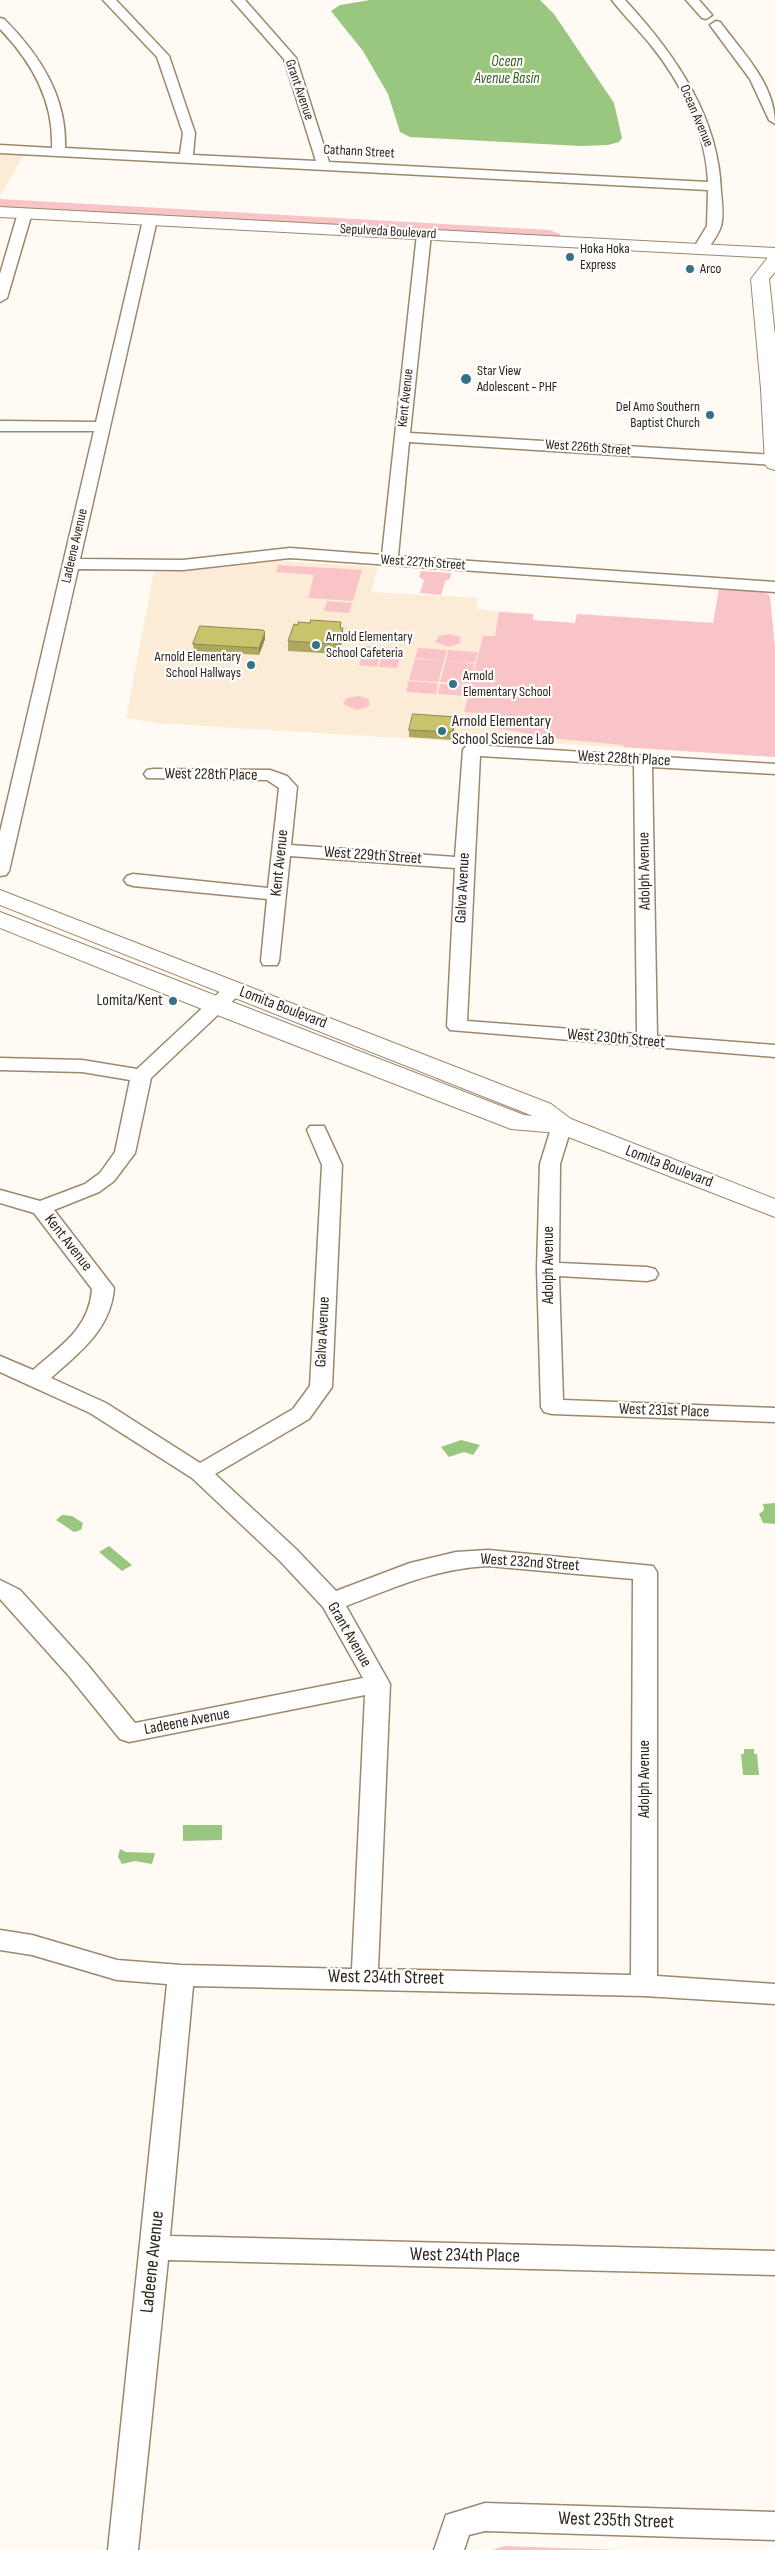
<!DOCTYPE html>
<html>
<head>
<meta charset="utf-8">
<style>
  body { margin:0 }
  canvas { display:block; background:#fffaf3 }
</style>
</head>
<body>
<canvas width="775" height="2550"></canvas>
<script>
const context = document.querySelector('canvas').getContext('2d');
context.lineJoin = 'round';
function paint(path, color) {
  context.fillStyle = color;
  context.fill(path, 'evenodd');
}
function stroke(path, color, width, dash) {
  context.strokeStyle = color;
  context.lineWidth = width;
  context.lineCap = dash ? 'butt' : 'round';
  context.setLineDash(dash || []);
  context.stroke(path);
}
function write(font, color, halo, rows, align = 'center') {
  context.font = font + ' "Sofia Sans Condensed",sans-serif';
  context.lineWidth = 4.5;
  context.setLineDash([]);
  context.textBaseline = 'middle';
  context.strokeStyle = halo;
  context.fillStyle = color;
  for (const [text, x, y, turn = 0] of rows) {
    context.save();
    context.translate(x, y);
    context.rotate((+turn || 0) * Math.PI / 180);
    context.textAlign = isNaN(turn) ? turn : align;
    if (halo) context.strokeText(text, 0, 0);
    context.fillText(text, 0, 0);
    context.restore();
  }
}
const built = new Path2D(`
  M0,149L27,150L0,196Z
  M281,561L378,567L371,592L478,598L476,609L533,614V620L575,623L577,614L713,623L719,589L769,593L775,649V757L549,743L485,734L468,735L447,741L157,723L126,718L154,572L196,570Z`);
const green = new Path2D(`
  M0,199L550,230L560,234L563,242L0,212Z
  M278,565L362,570L353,601L308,598L314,575L276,572Z
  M421,571L451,573L450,579L445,581L441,595L420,593L424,580L419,577Z
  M719,589L764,592L770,596L775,649V757L623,747V745L550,738L492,727L493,714L464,712L483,636H495L499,612L533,614V620L575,623L577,614L713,623Z
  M327,601L352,603L349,613L324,611Z
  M450,634L460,637V643L449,647L435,642L439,636Z
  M364,646L382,647L377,667L359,665Z
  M384,647L402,648L397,668L379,667Z
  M418,648L447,650L444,661L415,658Z
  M448,650L478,652L475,663L446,661Z
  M415,659L444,661L438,682L409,680Z
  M446,661L475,664L470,684L440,682Z
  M409,681L438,683L436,694L406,692Z
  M440,684L470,685L467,696L438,694Z
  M359,696L369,699V706L357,710L343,704L347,698Z
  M505,2546L621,2550H492Z`);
const water = new Path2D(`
  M370,0H540L554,14L614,103L622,138L619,142L608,145L581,146L410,137L400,132L388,94L363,51L331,11L340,5Z
  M461,1440L480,1445L473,1455L464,1452L449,1457L441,1447Z
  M775,1503V1524L763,1523L759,1514L764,1510L763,1504Z
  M62,1515L72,1516L83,1523L81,1530L74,1532L56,1520Z
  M109,1546L132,1565L122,1571L99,1552Z
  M744,1749H754V1754H757L759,1775H743L741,1754H744Z
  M183,1825H222V1840L183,1841Z
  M120,1849L126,1852L155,1853L152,1864L135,1861L122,1864L118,1857Z`);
const street = new Path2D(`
  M103,0H116L169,56L195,133L193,155L316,161L284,59L232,0H245L296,58L329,162L708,182C706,132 681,82 650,44C638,29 623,15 612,0H625C675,54 719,117 721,192C722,203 724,215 721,226C718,236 711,244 705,252H695L693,249L707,226L708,190L0,153V145L52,148C54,101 32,62 0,29V18L4,19C40,55 67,97 65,148L180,154L183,133L157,57Z
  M686,0H699L712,15L706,19L702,18Z
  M716,21L720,22C743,53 775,84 775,124L769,120L750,79L710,25Z
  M25,209L32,213L7,298L0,302V274L18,213Z
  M150,216L157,220L80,559L183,560L290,548L382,555L417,234L424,230L431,234L410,433L775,455V465L409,442L398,556L775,582V592L290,558L183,570L78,569L9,871L6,875L0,876V832L94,431H0V421L96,422L143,220Z
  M472,745L775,764V774L652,767L657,1036L775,1045V1057L450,1030L447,1026L455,868L290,856L279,961L277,965H263L261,961L267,899L133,886L127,884L124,880L127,876L133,874L268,888L279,788L267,780L147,778L144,774L147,770L153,769L270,770L287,776L297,787L291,845L455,857L463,750L466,746ZM480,756L634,765L637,1034L467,1021Z
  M234,983L241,985L244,989L241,993L151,1078L135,1153L114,1181L99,1192L54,1210L114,1288C111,1329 80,1352 51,1378L106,1403L200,1463L293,1409L310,1386L322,1165L307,1130L310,1126H324L342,1165L332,1387L309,1419L215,1474L296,1549L336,1591L410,1563L456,1552L488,1550L653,1566L657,1572V1976L775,1984V2004L644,1996L193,1986L170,2236L775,2251V2275L168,2260L138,2550H108L167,1984L117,1980L32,1955L0,1950V1930L32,1935L117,1960L181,1965L352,1969L365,1695L129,1742L120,1739L69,1676L0,1599V1580L20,1590L87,1664L135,1723L363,1678L323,1607L280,1561L192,1478L90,1413L0,1372V1356L33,1370C61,1345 89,1329 92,1289L34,1213L0,1203V1190L40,1201L85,1184L100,1173L115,1152L130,1080L82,1072L0,1070V1058L82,1060L137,1069L227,985ZM488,1566L633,1579L631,1975L378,1969L390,1684L346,1606C396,1587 434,1569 488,1566Z
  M562,1119L569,1121L572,1125L560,1164L559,1263L647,1267L655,1269L658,1274L655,1279L647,1281L559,1276L563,1400L775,1408V1422L552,1414L544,1412L541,1407L537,1269L540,1164L552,1125L555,1121Z
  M485,2503L775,2512V2540L485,2531L469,2535L464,2550H434L446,2515Z`);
const secondary = new Path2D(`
  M775,255V272L769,279L775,336V470L768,468L765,464L761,389L751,279L769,256Z
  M0,890L551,1104L571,1119L775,1199V1217L558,1133L511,1129L207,1011L0,928V912L524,1115L533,1116L0,905Z`);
const primary = new Path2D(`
  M0,207L775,248V258L0,217Z`);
const wall = new Path2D(`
  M342,628L343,639L338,654L288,651V641Z
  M265,632V639L259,655L194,651L193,644Z
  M456,717L455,724L452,740L409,737V730Z`);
const shadedWall = new Path2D(`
  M343,628V639L338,654V644Z
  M265,632V639L259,655V648Z
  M456,717L455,724L452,740V732Z`);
const building = new Path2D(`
  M311,620L341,622L340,628H343L338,644L288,641L294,624L298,625V622L310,623Z
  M200,626L263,630L265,632L259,648L193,644Z
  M413,714L456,717L452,732L409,730Z`);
const markers = [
  [570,257,5,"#357288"],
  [690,269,5,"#357288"],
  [466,379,6,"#357288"],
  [710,415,5,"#357288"],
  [316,645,5,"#357288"],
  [251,665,5,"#357288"],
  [453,684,5,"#357288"],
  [442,731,5,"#357288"],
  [173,1001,5,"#357288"]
];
const farStreetnames = [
  ["Grant Avenue",299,90,71],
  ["Ocean Avenue",696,116,67],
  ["Cathann Street",359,152,3],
  ["Sepulveda Boulevard",388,232,3],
  ["Kent Avenue",406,398,-84],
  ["West 226th Street",588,448,4],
  ["Ladeene Avenue",75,546,-77],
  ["West 227th Street",423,563,4]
];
const farPoinames = [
  ["Hoka Hoka",580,249],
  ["Express",580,265],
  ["Arco",700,269],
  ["Star View",477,371],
  ["Adolescent - PHF",477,387],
  ["Del Amo Southern",700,407,"right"],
  ["Baptist Church",700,423,"right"],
  ["Arnold Elementary",326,637],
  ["School Cafeteria",326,653],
  ["Arnold Elementary",241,657,"right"],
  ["School Hallways",241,673,"right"],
  ["Arnold",463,676],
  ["Elementary School",463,692]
];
const farWaternames = [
  ["Ocean",507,62],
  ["Avenue Basin",507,79]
];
const poiNames = [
  ["Arnold Elementary",452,722],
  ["School Science Lab",452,740],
  ["Lomita/Kent",163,1001,"right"]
];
const streetNames = [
  ["West 228th Place",624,759,3],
  ["West 228th Place",211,775,1],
  ["West 229th Street",373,856,4],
  ["Kent Avenue",280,863,-84],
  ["Adolph Avenue",645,871,-91],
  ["Galva Avenue",463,888,-87],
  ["Lomita Boulevard",283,1008,21],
  ["West 230th Street",616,1039,5],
  ["Lomita Boulevard",669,1167,21],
  ["Kent Avenue",68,1243,52],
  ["Adolph Avenue",549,1265,-90],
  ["Galva Avenue",323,1332,-87],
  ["West 231st Place",664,1411,2],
  ["West 232nd Street",530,1563,4],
  ["Grant Avenue",349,1635,60],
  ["Ladeene Avenue",187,1722,-11],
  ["Adolph Avenue",645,1779,-90]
];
const nearStreetnames = [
  ["West 234th Street",386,1978,1],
  ["West 234th Place",465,2256,1],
  ["Ladeene Avenue",153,2262,-84],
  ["West 235th Street",616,2521,2]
];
paint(built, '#fdecd5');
paint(green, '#f9c4c7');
paint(water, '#99c780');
stroke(street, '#9d886b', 3);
stroke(secondary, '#9d886b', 2);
stroke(primary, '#9d886b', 2);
paint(street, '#fff');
paint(secondary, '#fff');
paint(primary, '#fff');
paint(wall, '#ada85f');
paint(shadedWall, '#8d884d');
paint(building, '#c9c36e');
stroke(building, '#8d884d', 1);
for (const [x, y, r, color] of markers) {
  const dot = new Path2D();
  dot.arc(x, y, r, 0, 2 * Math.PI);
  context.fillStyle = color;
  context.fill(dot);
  stroke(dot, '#fff', 2);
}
write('14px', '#2f261a', '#fff', farStreetnames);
write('14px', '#2f261a', '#fff', farPoinames, 'left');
write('italic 15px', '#325c14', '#fff', farWaternames);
write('16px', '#2f261a', '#fff', poiNames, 'left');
write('16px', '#2f261a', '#fff', streetNames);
write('19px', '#2f261a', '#fff', nearStreetnames);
</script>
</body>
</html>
